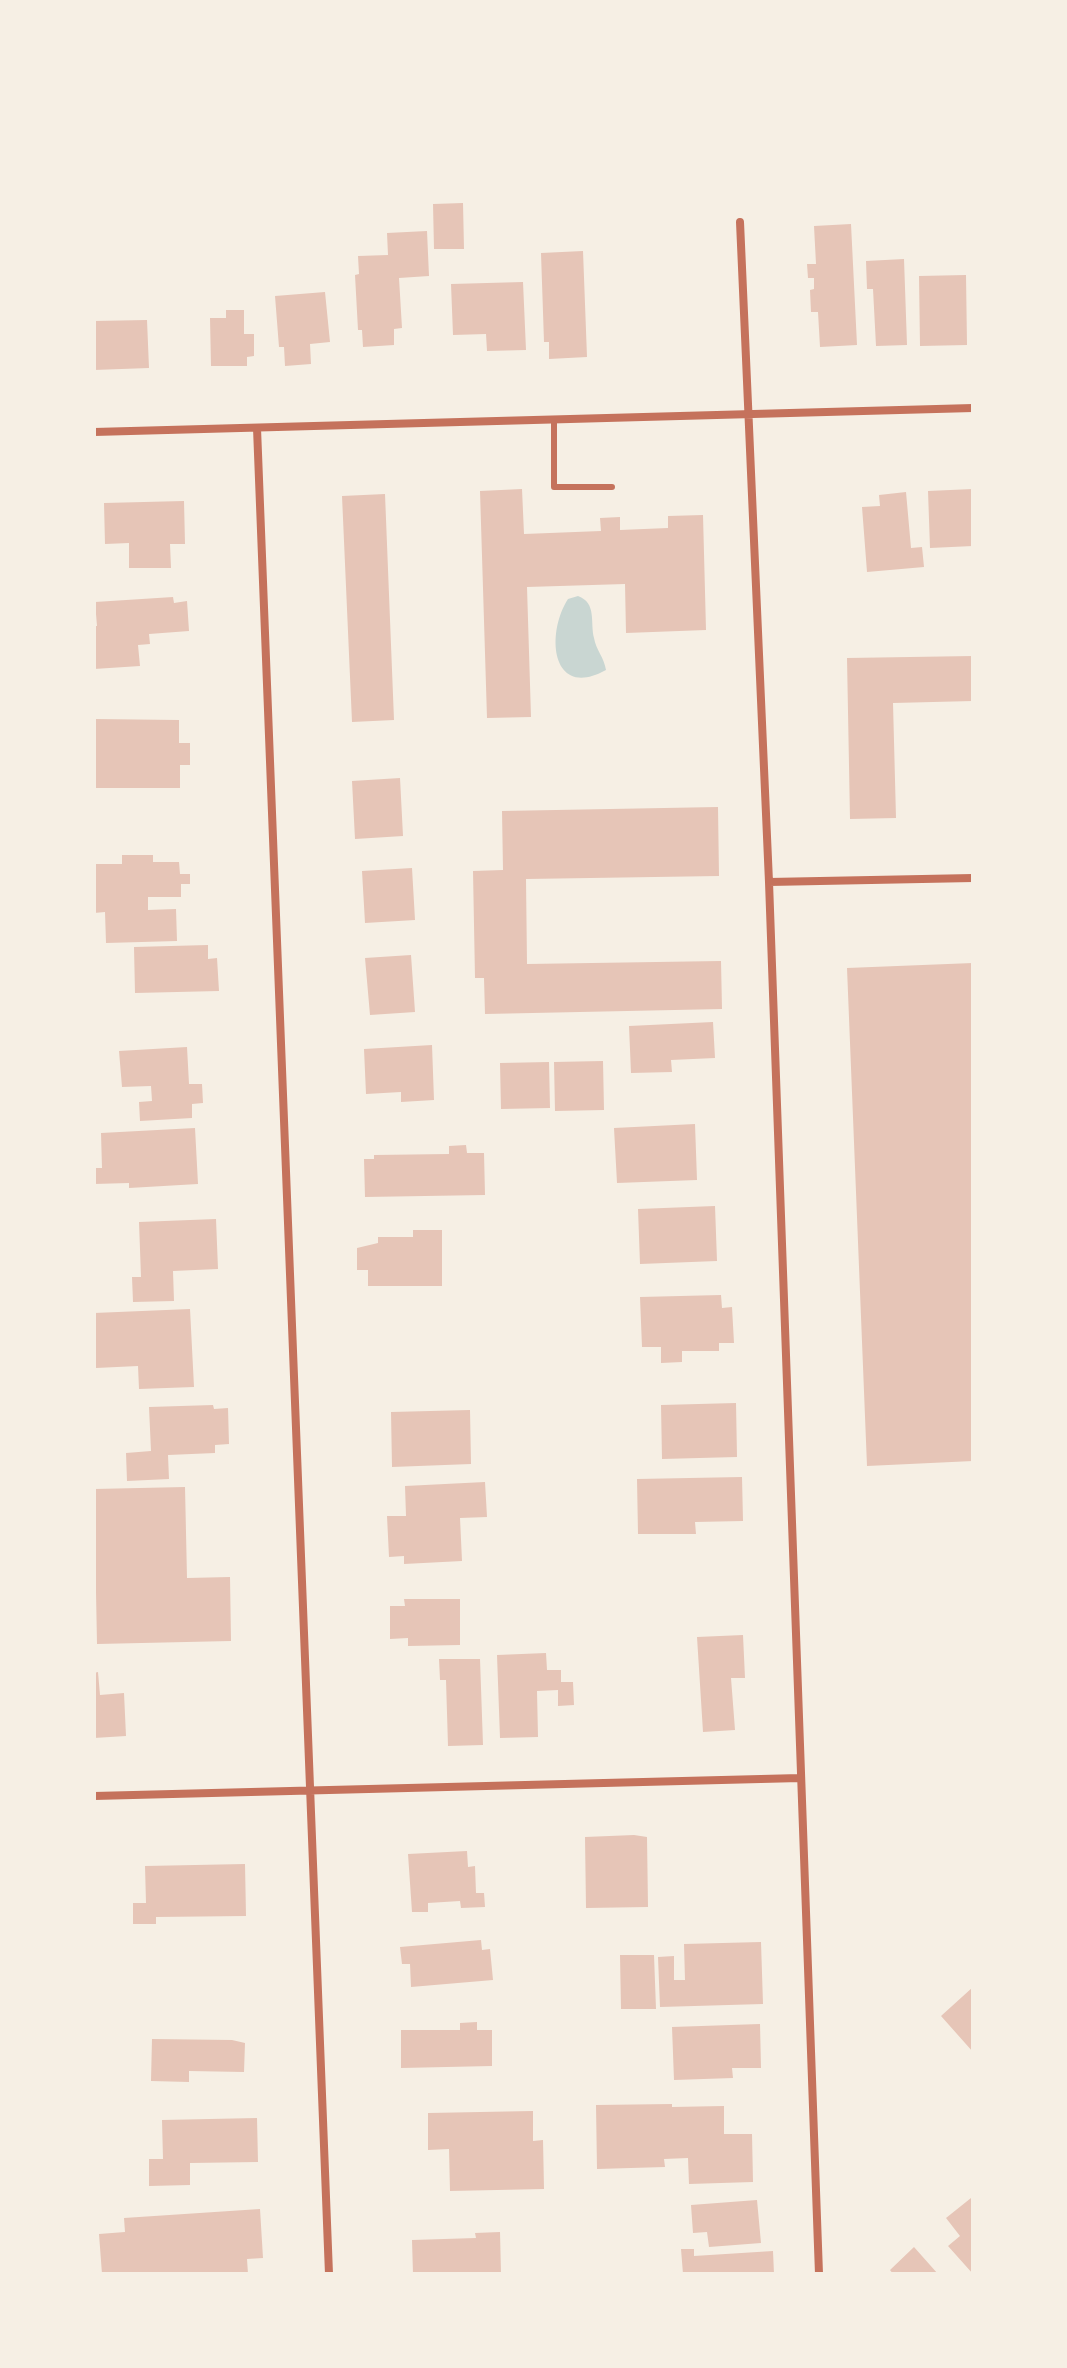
<!DOCTYPE html>
<html>
<head>
<meta charset="utf-8">
<style>
  body { margin:0 }
  #map { position:relative; width:1067px; height:2368px; overflow:hidden; background:#f6efe4; font-family:"Golos Text",sans-serif }
  canvas { display:block }
  .frame { position:absolute; inset:0; border:96px solid #f6efe4; pointer-events:none }
</style>
</head>
<body>
<div id="map">
<canvas width="1067" height="2368"></canvas>
<div class="frame"></div>
</div>
<script>
const context = document.querySelector('canvas').getContext('2d');
context.lineJoin = 'round';
function paint(path, color) {
  context.fillStyle = color;
  context.fill(path, 'evenodd');
}
function stroke(path, color, width, dash) {
  context.strokeStyle = color;
  context.lineWidth = width;
  context.lineCap = dash ? 'butt' : 'round';
  context.setLineDash(dash || []);
  context.stroke(path);
}
const water = new Path2D(`
  M578,596C597,603 590,622 594,638C596,650 604,657 606,670C552,700 545,635 568,599Z`);
const building = new Path2D(`
  M463,203L464,249H434L433,204Z
  M851,224L857,345L820,347L818,312H811L810,290L814,289V278H808L807,264H816L814,226Z
  M427,231L429,276L399,278L402,328L394,329V345L363,347L362,330H358L355,275L359,274L358,256L388,255L387,233Z
  M583,251L587,357L549,359V342H544L541,253Z
  M904,259L907,345L876,346L873,289H867L866,261Z
  M966,275L967,345L920,346L919,276Z
  M523,282L526,350L487,351L486,334L453,335L451,284Z
  M325,292L330,342L310,344L311,364L285,366L284,347H279L275,296Z
  M226,310H244V334H254V356L247,357V366H211L210,318H226Z
  M147,320L149,368L94,370V321Z
  M522,489L524,534L601,531L600,518L620,517V530L668,528V516L703,515L706,630L626,633L625,584L527,587L531,717L487,718L480,491Z
  M973,489V546L930,548L928,491Z
  M906,492L911,548L922,547L924,567L867,572L862,507L880,506L879,495Z
  M385,494L394,720L352,722L342,496Z
  M184,501L185,544H170L171,568H129V543L105,544L104,503Z
  M173,597L174,603L187,601L189,631L149,634L150,644L138,645L140,666L94,669V626H97L95,602Z
  M973,656V701L893,703L896,818L850,819L847,658Z
  M94,719L179,720V743H190V765H180V788H94Z
  M400,778L403,836L355,839L352,781Z
  M718,807L719,876L526,879L527,964L721,961L722,1009L485,1014L484,978H475L473,871L503,870L502,811Z
  M122,855H153V862H179L180,874H190V884H181V897H148V910L176,909L177,941L106,943L105,912L94,913V864H122Z
  M412,868L415,920L365,923L362,871Z
  M208,945V959L217,958L219,991L135,993L134,947Z
  M411,955L415,1012L370,1015L365,958Z
  M973,963V1461L867,1466L847,968Z
  M713,1022L715,1058L671,1060L672,1072L631,1073L629,1026Z
  M432,1045L434,1100L401,1102V1092L366,1094L364,1049Z
  M187,1047L189,1084H202L203,1103L192,1104V1118L140,1121L139,1102L152,1101L151,1086L122,1087L119,1051Z
  M603,1061L604,1110L555,1111L554,1062Z
  M549,1062L550,1108L501,1109L500,1063Z
  M695,1124L697,1180L617,1183L614,1128Z
  M195,1128L198,1184L129,1188V1183L94,1184V1168H102L101,1133Z
  M466,1145L467,1153H484L485,1195L365,1197L364,1159H374V1155L449,1154V1146Z
  M715,1206L717,1261L640,1264L638,1209Z
  M216,1219L218,1269L173,1271L174,1301L133,1302L132,1277H141L139,1222Z
  M413,1230H442V1286H368V1270H357V1248L378,1243V1237H413Z
  M721,1295L722,1308L732,1307L734,1343H719V1351H682V1362L661,1363V1347H642L640,1297Z
  M190,1309L194,1387L139,1389L138,1366L96,1368L94,1313Z
  M736,1403L737,1457L662,1459L661,1405Z
  M213,1405L214,1409L228,1408L229,1444L215,1445V1453L168,1455L169,1479L127,1481L126,1453L151,1451L149,1407Z
  M470,1410L471,1464L392,1467L391,1412Z
  M742,1477L743,1521L695,1522L696,1534H638L637,1479Z
  M485,1482L487,1517L460,1518L462,1561L404,1564V1556L389,1557L387,1516H406L405,1486Z
  M185,1487L187,1578L230,1577L231,1641L97,1644L94,1489Z
  M404,1599H460V1645L408,1646V1638L390,1639V1606H405Z
  M743,1635L745,1678H731L735,1730L703,1732L697,1637Z
  M546,1653L547,1670H561V1682H573L574,1705L558,1706V1690L537,1691L538,1737L500,1738L497,1655Z
  M439,1659H480L483,1745L448,1746L446,1680H440Z
  M98,1672L100,1695L124,1693L126,1736L94,1738V1673Z
  M634,1835L647,1837L648,1907L586,1908L585,1837Z
  M467,1851L468,1867L475,1866L476,1893H484L485,1907L461,1908L460,1901L428,1903V1912H412L408,1854Z
  M245,1864L246,1916L156,1917V1924H133V1903H146L145,1866Z
  M481,1940L482,1950L490,1949L493,1980L411,1987L410,1964H402L400,1947Z
  M761,1942L763,2004L660,2007L658,1957L674,1956V1980H685L684,1944Z
  M620,1955H654L656,2009H621Z
  M973,1987V2052L941,2016Z
  M477,2022V2030H492V2066L401,2068V2030H460V2023Z
  M760,2024L761,2068H732L733,2078L674,2080L672,2027Z
  M152,2039L232,2040L245,2043L244,2072L189,2071V2082L151,2081Z
  M672,2104V2107L724,2106V2134H752L753,2182L689,2184L688,2158L664,2159L665,2167L597,2169L596,2105Z
  M533,2111V2141L543,2140L544,2189L450,2191L449,2149L428,2150V2113Z
  M257,2118L258,2162L190,2163V2185L149,2186V2159H163L162,2120Z
  M971,2198L973,2201V2274L948,2246L960,2236L946,2218Z
  M757,2200L761,2243L709,2247L707,2232L693,2233L691,2205Z
  M260,2209L263,2258L247,2259L248,2274H181V2272L102,2274L99,2234L125,2232L124,2218Z
  M500,2232L501,2274H413L412,2240L476,2238L475,2233Z
  M914,2247L938,2274H893L890,2270Z
  M681,2249H694V2256L773,2251L774,2274H683Z`);
const service = new Path2D(`
  M554,420V487H612`);
const minor = new Path2D(`
  M740,222L769,882L819,2274
  M257,428L329,2274
  M94,432L973,408
  M769,882L973,878
  M94,1796L800,1778`);
paint(water, '#c9d6d2');
paint(building, '#e6c5b7');
stroke(service, '#c5725c', 6);
stroke(minor, '#c5725c', 8);
</script>
</body>
</html>
